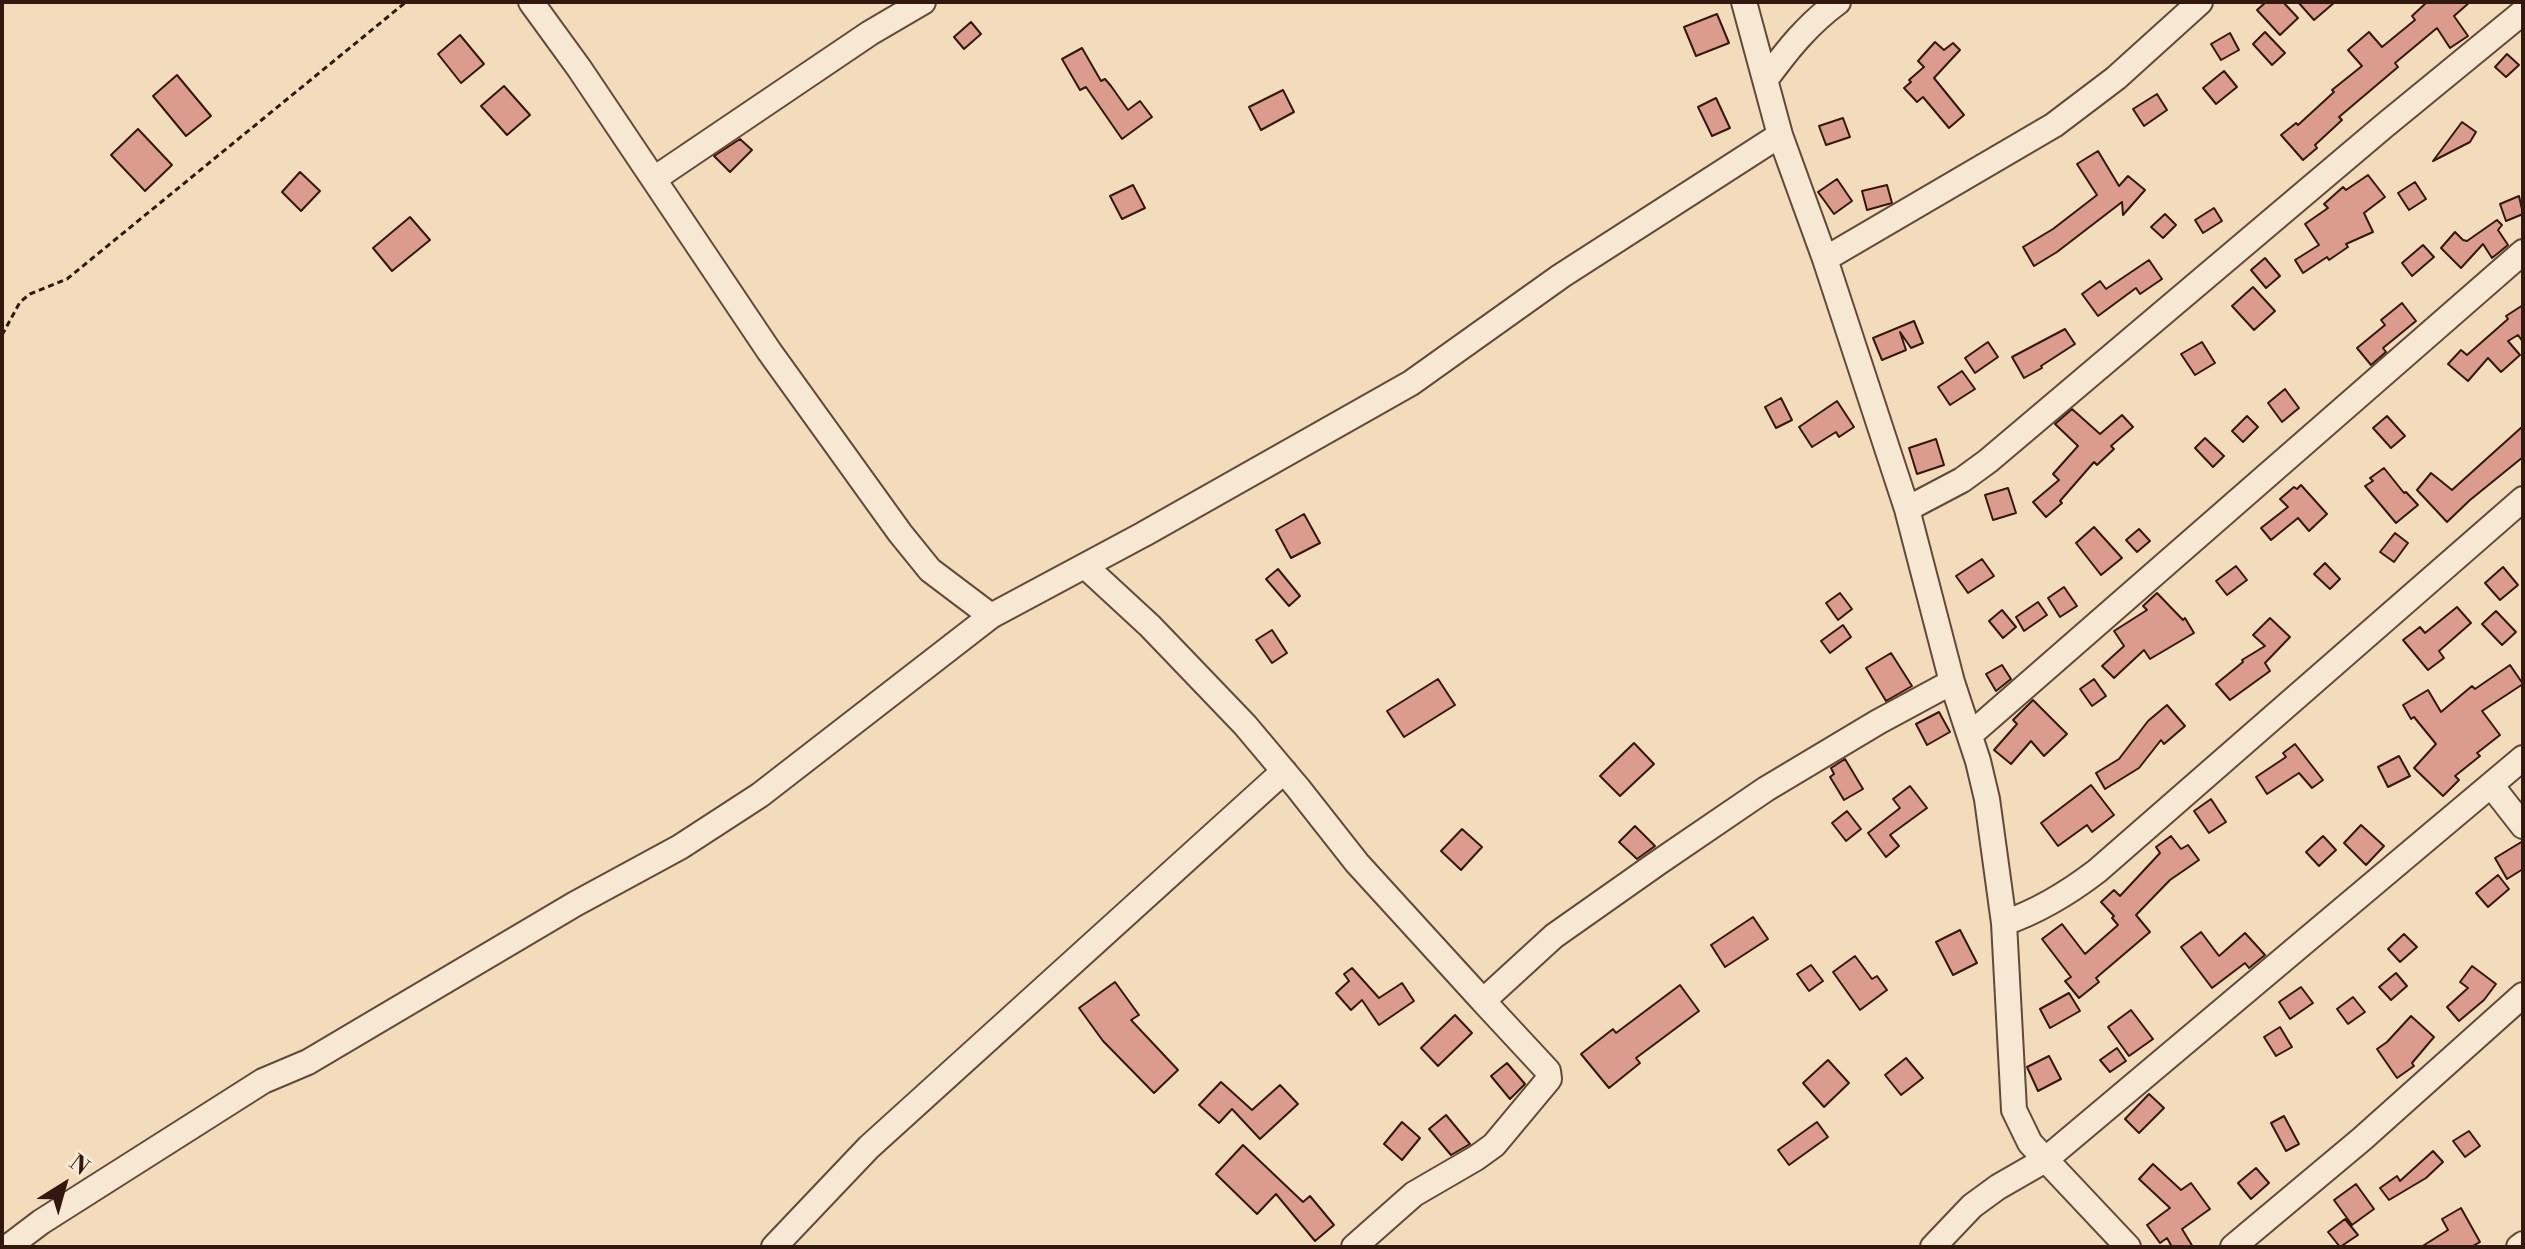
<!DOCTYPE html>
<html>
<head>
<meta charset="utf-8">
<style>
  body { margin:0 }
  #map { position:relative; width:2525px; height:1249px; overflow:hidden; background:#f3dcbb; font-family:"Libre Bodoni",serif }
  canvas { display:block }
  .frame { position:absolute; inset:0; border:4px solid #32180e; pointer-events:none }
  .north { position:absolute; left:24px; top:1145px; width:80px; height:80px; -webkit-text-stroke:6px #f7e8d3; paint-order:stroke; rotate:37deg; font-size:22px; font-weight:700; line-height:32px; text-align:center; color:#32180e }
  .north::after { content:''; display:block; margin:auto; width:28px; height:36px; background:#32180e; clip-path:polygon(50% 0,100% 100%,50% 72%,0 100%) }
</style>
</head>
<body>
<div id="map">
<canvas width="2525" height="1249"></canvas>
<div class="frame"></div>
<div class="north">N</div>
</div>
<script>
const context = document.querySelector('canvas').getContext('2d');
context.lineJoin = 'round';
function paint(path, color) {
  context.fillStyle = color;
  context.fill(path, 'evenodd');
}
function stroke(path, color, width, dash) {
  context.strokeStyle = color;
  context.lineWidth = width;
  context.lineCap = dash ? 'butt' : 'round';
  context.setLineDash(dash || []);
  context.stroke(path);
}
const building = new Path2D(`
  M2266,2H2283L2298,18L2280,35L2257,10Z
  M2298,2H2335L2314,20Z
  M2427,2H2470L2454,16L2468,36L2450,48L2437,28L2395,63L2398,67L2339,117L2342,120L2315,145L2317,148L2303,160L2281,135L2296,123L2298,125L2334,92L2332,90L2362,66L2348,50L2369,32L2382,47L2415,20L2412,16Z
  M1717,14L1729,43L1696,56L1684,27Z
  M971,22L981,34L964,49L954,37Z
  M2265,32L2285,53L2272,65L2253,44Z
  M2230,33L2239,50L2221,60L2211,44Z
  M460,35L484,64L461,83L438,54Z
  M1935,42L1944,50L1953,43L1960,50L1934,78L1964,115L1949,128L1923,97L1917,102L1904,88L1911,82L1909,80L1924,67L1918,61Z
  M1082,48L1101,81L1105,79L1111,86L1128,110L1140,101L1152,117L1122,139L1086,87L1080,90L1062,59Z
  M2507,54L2519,65L2506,77L2495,67Z
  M2224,71L2237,87L2216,104L2203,88Z
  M177,75L211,116L186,136L153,96Z
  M504,86L530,115L507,135L481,106Z
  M1283,90L1294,112L1261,130L1249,107Z
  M2157,94L2167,110L2144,126L2133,109Z
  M1716,98L1730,128L1712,136L1698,107Z
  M1843,118L1850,137L1826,145L1819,126Z
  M2462,122L2476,132L2470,142L2433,161Z
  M138,129L172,165L145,191L111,155Z
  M740,139L752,150L730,172L714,156Z
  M2098,151L2119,186L2128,176L2145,190L2123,215L2122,202L2057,252L2034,266L2023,247L2053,229L2097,195L2077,164Z
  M300,172L320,191L301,211L282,192Z
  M2368,175L2385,197L2364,213L2373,232L2346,244L2348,247L2329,260L2327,257L2303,273L2295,260L2319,245L2305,224L2328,208L2324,204L2343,187L2346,190Z
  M1837,179L1852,201L1834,214L1818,192Z
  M2415,182L2426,199L2409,210L2398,193Z
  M1133,185L1145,208L1122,219L1110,196Z
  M1887,185L1892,203L1867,210L1862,191Z
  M2519,196L2523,214L2506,221L2500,204Z
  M2214,208L2222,221L2203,233L2195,220Z
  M2165,214L2176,225L2163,238L2151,227Z
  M410,217L430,240L392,271L373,248Z
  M2497,220L2502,225L2498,230L2508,245L2492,258L2483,244L2461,268L2441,248L2455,232L2463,240L2467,241Z
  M2423,245L2434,257L2412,276L2402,263Z
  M2265,258L2280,276L2266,288L2251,270Z
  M2149,260L2162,279L2140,294L2136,288L2098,316L2082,294L2100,281L2106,289Z
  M2253,287L2275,311L2254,330L2232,306Z
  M2402,303L2416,321L2383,348L2386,352L2371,365L2357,348L2385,325L2381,320Z
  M2523,305V342L2518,335L2508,341L2520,355L2501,372L2488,358L2468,381L2448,364L2461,350L2467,355L2508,319L2506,316Z
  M1914,321L1923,343L1911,348L1900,332L1906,350L1882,360L1873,338Z
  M2065,329L2075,344L2041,366L2042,368L2024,378L2012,357Z
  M1988,342L1998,357L1975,373L1965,358Z
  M2202,342L2215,363L2195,375L2181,354Z
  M1962,371L1975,389L1950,405L1938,387Z
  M2285,389L2299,408L2282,422L2268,403Z
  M1781,398L1792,420L1776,428L1765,407Z
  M1837,401L1854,427L1839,437L1836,432L1812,447L1799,427Z
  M2072,409L2100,434L2122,415L2133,427L2111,446L2114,449L2097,465L2094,462L2060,501L2062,503L2046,517L2033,502L2059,480L2053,474L2078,446L2055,424Z
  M2247,416L2258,427L2243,442L2232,431Z
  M2387,416L2405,436L2391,448L2373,428Z
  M2523,426V457L2470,500L2447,522L2417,490L2431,473L2452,490Z
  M2205,438L2224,456L2213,467L2195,448Z
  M1936,439L1944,465L1917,474L1909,448Z
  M2384,468L2404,493L2406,492L2418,505L2396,523L2365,486L2373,481L2370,478Z
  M2301,485L2327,514L2309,531L2298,518L2271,540L2261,528L2288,507L2280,499L2294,487L2297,489Z
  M2008,488L2016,513L1993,520L1985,495Z
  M1304,514L1320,543L1291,558L1276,530Z
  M2094,527L2122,558L2101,575L2076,543Z
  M2139,529L2150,541L2137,552L2126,540Z
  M2395,533L2408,543L2394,562L2380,552Z
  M1982,559L1994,576L1968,593L1956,576Z
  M2325,563L2340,579L2330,589L2314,574Z
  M2236,566L2247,580L2227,595L2216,581Z
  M2503,567L2518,585L2500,600L2485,583Z
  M1278,569L1300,596L1289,606L1266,579Z
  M2064,587L2077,606L2060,617L2048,598Z
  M1840,593L1852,609L1838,620L1826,603Z
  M2157,593L2183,620L2185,618L2194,633L2150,659L2144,650L2114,678L2102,666L2124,646L2114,631L2147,610L2143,606Z
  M2038,602L2047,615L2024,631L2016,617Z
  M2457,607L2471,623L2439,651L2444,658L2428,670L2403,640L2420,627L2425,633Z
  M2002,610L2016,627L2003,638L1989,621Z
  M2496,611L2516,632L2502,645L2482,624Z
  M2270,618L2290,637L2265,663L2270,671L2230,700L2216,684L2243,662L2242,660L2265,646L2253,635Z
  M1843,625L1851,637L1830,653L1821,641Z
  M1272,630L1287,653L1272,663L1256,640Z
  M1891,653L1912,686L1886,701L1866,668Z
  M2002,665L2011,679L1996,691L1986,674Z
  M2510,665L2523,684L2482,711L2500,735L2477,753L2480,756L2455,776L2459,780L2443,796L2414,768L2436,744L2414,717L2411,719L2403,705L2428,690L2441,712L2472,686L2475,689Z
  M1438,679L1455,705L1404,737L1387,711Z
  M2094,679L2106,696L2092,706L2080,689Z
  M2033,700L2067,734L2044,756L2031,741L2011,764L1994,750L2017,724L2013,720Z
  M2167,705L2185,726L2164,744L2161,740L2139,768L2105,789L2096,773L2119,759L2148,721Z
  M1939,712L1950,732L1927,745L1916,724Z
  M1634,743L1654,764L1620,796L1600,776Z
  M2295,744L2323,780L2312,788L2299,773L2267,794L2256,777L2286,757L2283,753Z
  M2399,756L2410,776L2388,787L2378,767Z
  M1845,759L1863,789L1844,800L1830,777L1834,774L1831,768Z
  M2091,785L2114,815L2092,832L2087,825L2058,846L2041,823Z
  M1910,786L1927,808L1890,835L1899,846L1886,857L1868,833L1900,808L1893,799Z
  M2211,799L2226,822L2209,833L2194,811Z
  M1847,811L1861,829L1846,841L1832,823Z
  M2361,825L2384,846L2366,865L2344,843Z
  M1635,826L1655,846L1637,859L1619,842Z
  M1462,829L1482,847L1461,870L1441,851Z
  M2171,836L2181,849L2188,845L2199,860L2170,880L2136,915L2150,932L2096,978L2099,982L2079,998L2065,981L2071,977L2042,939L2062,924L2085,954L2118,925L2112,918L2114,916L2101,902L2114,890L2120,896L2160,853L2156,847Z
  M2323,836L2336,850L2319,866L2306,852Z
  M2523,841V869L2507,879L2495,858Z
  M2498,875L2509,889L2488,907L2476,893Z
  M1753,917L1768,939L1725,967L1711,945Z
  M1960,930L1977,963L1953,975L1936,942Z
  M2201,932L2219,956L2245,933L2265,955L2249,968L2245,963L2212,988L2181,947Z
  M2404,934L2417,947L2400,962L2388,949Z
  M1855,956L1872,979L1877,976L1887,990L1860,1010L1833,972Z
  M1811,965L1823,981L1809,991L1797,974Z
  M2472,966L2496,984L2484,1000L2459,1021L2447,1007L2468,988L2460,982Z
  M1352,968L1379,998L1402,983L1414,1001L1379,1025L1362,1000L1351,1010L1336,993L1349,981L1344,974Z
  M2396,973L2407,986L2391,1000L2379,987Z
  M1115,982L1139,1015L1131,1020L1178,1070L1154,1093L1103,1041L1079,1008Z
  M1680,985L1699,1011L1636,1058L1640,1063L1609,1088L1581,1054L1613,1029L1616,1033Z
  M2301,987L2313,1003L2290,1019L2279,1002Z
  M2069,993L2080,1011L2050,1028L2040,1009Z
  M2353,997L2365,1012L2348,1024L2337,1009Z
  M2131,1010L2153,1039L2129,1056L2108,1027Z
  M1455,1015L1472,1033L1438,1066L1421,1048Z
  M2411,1016L2434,1037L2412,1063L2414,1066L2397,1078L2377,1049L2387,1042Z
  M2280,1027L2292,1047L2276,1056L2264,1037Z
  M2117,1048L2126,1061L2110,1072L2100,1060Z
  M2049,1056L2061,1079L2038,1091L2027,1067Z
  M1906,1058L1923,1078L1901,1095L1885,1075Z
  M1828,1060L1849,1083L1824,1107L1803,1083Z
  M1507,1063L1525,1084L1510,1099L1491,1076Z
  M1221,1082L1252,1110L1280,1085L1298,1104L1260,1139L1232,1109L1219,1123L1199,1105Z
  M2149,1094L2164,1108L2139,1133L2125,1119Z
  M1446,1115L1470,1144L1451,1155L1429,1129Z
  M2284,1116L2299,1144L2286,1151L2271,1123Z
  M1402,1122L1420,1138L1402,1160L1384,1144Z
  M1817,1122L1828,1137L1789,1165L1778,1150Z
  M2469,1131L2480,1146L2465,1157L2453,1141Z
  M1243,1145L1303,1202L1310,1196L1334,1225L1315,1241L1276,1194L1257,1214L1216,1174Z
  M2433,1151L2443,1162L2426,1178L2389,1200L2380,1188L2397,1176L2400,1181Z
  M2153,1164L2181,1190L2191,1183L2210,1209L2182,1229L2193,1247H2172L2167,1238L2160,1243L2147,1225L2170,1208L2139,1179Z
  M2256,1168L2269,1183L2251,1199L2238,1183Z
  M2356,1184L2374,1209L2352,1225L2334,1200Z
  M2461,1208L2480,1242L2471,1247H2421L2448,1230L2442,1219Z
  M2345,1219L2358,1235L2340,1247L2328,1232Z`);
const path = new Path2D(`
  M2,335L20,302L30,294L67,279L406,2`);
const minor = new Path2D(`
  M531,2L579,68L769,351L900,533L930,570L991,616
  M1744,2L1780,135L1825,259L2054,125L2116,78L2200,2
  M1766,79C1788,49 1808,24 1838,2
  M654,179L870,33L923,2
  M1825,259L1907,509L1952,682L1978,761L1987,799L2004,923L2014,1110L2030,1143L2128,1247
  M1907,509L1962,480L1988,461L2384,126L2523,12
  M1085,566L1150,626L1245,725L1298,788L1357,863L1483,1001L1554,936L1659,862L1766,789L1878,722L1952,682
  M1971,734L2523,252
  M2491,785L2523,826
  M2004,923C2039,911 2067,894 2097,871L2523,499
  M8,1247L41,1222L263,1081L308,1062L575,904L680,847L760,795L991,616L1144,534L1411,383L1561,276L1780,135
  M774,1247L869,1147L1284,771
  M1354,1247L1414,1194L1476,1158L1494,1145L1549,1079L1548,1071L1483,1001
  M1933,1247L1972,1206L1998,1187L2045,1160L2523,758
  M2233,1247L2362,1139L2523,995
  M2519,1247L2523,1244`);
paint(building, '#db9c8d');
stroke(building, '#32180e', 2);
stroke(minor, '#624939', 28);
stroke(path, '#32180e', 3, [6, 4]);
stroke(minor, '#f7e8d3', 24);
</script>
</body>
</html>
